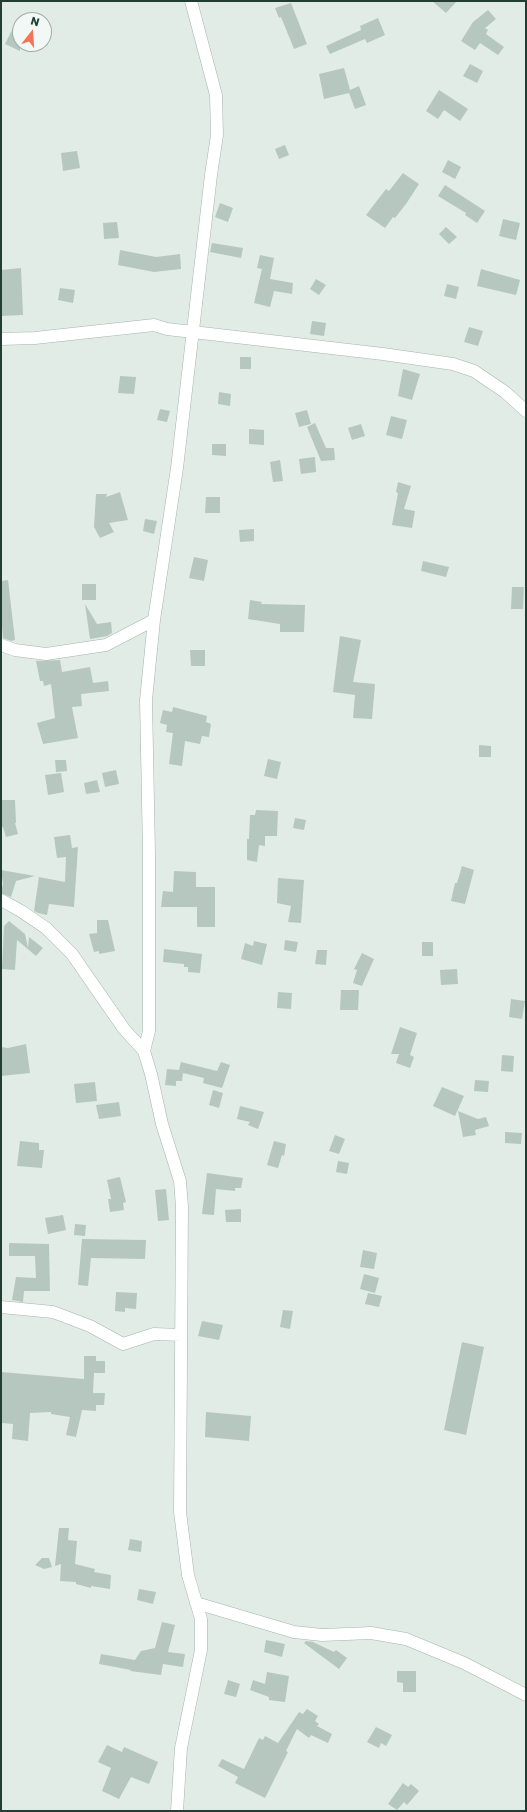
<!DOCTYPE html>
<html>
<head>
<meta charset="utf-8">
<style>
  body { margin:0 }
  #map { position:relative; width:527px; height:1812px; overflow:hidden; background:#e1ece7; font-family:Poppins,sans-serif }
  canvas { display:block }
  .frame { position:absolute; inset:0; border:2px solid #213d34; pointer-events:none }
  .north { position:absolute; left:12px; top:12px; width:40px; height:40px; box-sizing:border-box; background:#f2f8f5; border:1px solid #9eada8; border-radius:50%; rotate:17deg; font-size:11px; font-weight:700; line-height:16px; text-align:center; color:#213d34 }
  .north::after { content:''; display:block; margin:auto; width:14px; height:18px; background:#f57457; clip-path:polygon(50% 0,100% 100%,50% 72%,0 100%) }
</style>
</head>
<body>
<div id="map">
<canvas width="527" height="1812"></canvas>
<div class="frame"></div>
<div class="north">N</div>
</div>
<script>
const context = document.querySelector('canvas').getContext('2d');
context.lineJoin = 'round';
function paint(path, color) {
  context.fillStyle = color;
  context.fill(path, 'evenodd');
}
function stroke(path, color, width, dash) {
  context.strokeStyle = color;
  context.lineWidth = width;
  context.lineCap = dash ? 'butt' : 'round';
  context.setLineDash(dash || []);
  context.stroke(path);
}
const building = new Path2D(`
  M432,1H457L446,13Z
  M291,3L307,44L294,49L281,17L279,18L275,8Z
  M488,10L496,19L485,28L488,30L486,34L504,47L498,55L480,43L475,50L461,41L473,22Z
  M378,18L385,35L367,43L365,39L330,54L326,46L361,30L360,26Z
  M13,28L20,31V51L5,44Z
  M470,64L483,71L477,83L463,76Z
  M344,68L350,90L359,86L366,105L355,109L349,93L324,99L319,74Z
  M439,90L468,109L460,121L444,110L438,119L426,111Z
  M285,145L289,155L279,159L275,149Z
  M77,151L80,168L63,171L61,153Z
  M448,160L461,167L455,179L442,172Z
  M403,173L419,184L406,204L395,218L393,217L385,228L366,215L386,189L389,191Z
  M445,185L485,211L477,223L465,215L466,213L438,196Z
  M220,203L233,208L228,222L215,217Z
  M503,219L520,223L516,240L499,236Z
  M117,222L119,238L104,239L103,223Z
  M446,227L457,237L449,244L439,234Z
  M212,243L243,248L241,258L210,252Z
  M120,250L156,257L180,254L181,269L154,272L118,265Z
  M260,255L274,258L270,279L293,283L292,294L274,291L270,307L254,303L262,269L257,268Z
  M21,268L23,315L1,316V270Z
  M481,269L520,280L516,295L477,286Z
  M316,279L326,285L319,295L310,289Z
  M447,284L459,287L456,299L444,296Z
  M60,288L75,290L73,303L58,300Z
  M312,321L326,323L324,336L310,334Z
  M469,327L483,331L478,346L464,342Z
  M240,357H251V369H240Z
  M403,369L420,374L412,400L398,396Z
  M120,376L136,377L134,394L118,393Z
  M219,392L231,394L230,406L218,404Z
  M160,409L170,411L167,422L157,420Z
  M307,410L311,424L299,427L295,413Z
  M391,416L407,420L402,439L386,435Z
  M315,423L326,448H334L335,460L321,461L307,427Z
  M361,424L365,436L352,440L348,428Z
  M249,429L264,430V445L249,444Z
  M212,444H226V456L212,455Z
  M315,457L316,472L301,474L299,459Z
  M280,460L283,481L273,482L270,462Z
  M398,482L411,486L404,509L415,511L412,528L392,525L398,493L396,492Z
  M120,492L128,520L109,523L114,532L100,538L94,527L96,494H107L106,497Z
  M206,497H220V513H205Z
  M145,519L157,521L154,534L143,531Z
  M254,529V541L240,542L239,530Z
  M194,557L208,560L204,581L189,578Z
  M423,561L449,567L446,577L421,571Z
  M8,580L15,640L11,641L3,638L1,617V581Z
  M82,584H96V600H82Z
  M512,587H524L523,609H511Z
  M250,600L262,602L261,604L305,605L304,632H280V624L248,619Z
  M85,604L97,624L111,622L112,633L107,636L90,639Z
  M340,636L361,640L353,682L375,684L372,719L353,718L355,695L333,692Z
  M190,650H205V666H191Z
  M60,660L62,672L90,667L93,683L108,681L109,691L81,694L82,706L72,707L78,738L43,744L37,723L55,718L51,684L44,686L43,681H40L36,661Z
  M173,707L207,716L206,722L211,724L209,737L202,736L200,744L185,741L182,766L169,764L173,733L166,732L167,725L160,723L163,710L172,712Z
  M479,745L491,746V757H479Z
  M268,759L281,762L277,779L264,776Z
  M55,760H66L67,771L56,772Z
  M116,770L119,784L105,787L102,773Z
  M61,773L64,792L48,795L45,775Z
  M97,780L100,792L86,794L84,783Z
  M1,800H15L16,823H15L18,834L6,837L3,827H1Z
  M256,810L278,811L277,836H265V846L259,845L257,862L247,860V839H249L250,815H255Z
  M295,818L306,820L304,830L293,828Z
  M70,835L72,848L78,847L74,907L49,904L47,915L38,913L34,911L39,877L65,882L66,857L57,858L54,837Z
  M462,866L474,870L465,904L451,901L455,883H457Z
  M1,870L35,876L16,881L11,897L1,893L3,884Z
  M174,871L196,872V887H215V927H197V907H161L163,891L173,892Z
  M278,878L304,880L301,923L288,922L291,906L277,903Z
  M97,920H108L115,951L99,954V951L94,952L89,934L97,933Z
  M9,921L25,934L28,948L29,937L43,948L36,956L17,940L15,970L2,969L4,926Z
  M285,940L298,942L296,952L284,950Z
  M254,941L267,944L262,965L241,959L245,943L253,946Z
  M422,942H433V956H422Z
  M164,949L202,954L200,973L188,972V967H184V964L163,962Z
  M317,950H327L326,965L315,964Z
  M362,953L374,959L362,986L353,983L357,970L354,969Z
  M457,969L458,984L441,985L440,970Z
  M341,990H359L358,1010H340Z
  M278,992L292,993L291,1009L277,1008Z
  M511,999L525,1001L522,1019L509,1017Z
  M400,1027L417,1033L410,1055L414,1057L410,1068L396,1063L399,1054H391Z
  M26,1044L30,1073L1,1076V1047L8,1048Z
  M502,1055L514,1056L513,1072L501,1071Z
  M181,1062L217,1071L221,1062L230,1065L222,1088L203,1083L204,1078L183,1073L182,1081H176V1086L165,1085L167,1069L179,1070Z
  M475,1080L489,1081L488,1092L474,1091Z
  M95,1082L97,1101L76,1103L74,1084Z
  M442,1087L464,1096L455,1116L433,1106Z
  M213,1090L223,1093L219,1108L209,1105Z
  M119,1102L121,1116L99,1119L96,1105Z
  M240,1106L264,1112L258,1129L248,1125L250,1122L237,1119Z
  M458,1111L478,1119L486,1117L489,1126L475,1130L476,1135L463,1137Z
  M505,1132L522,1133L521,1144L505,1143Z
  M335,1135L345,1139L339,1154L329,1151Z
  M20,1141L39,1143V1150H44L42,1168L17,1166Z
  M274,1141L286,1144L284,1156L282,1155L278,1168L267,1165Z
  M338,1161L349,1163L347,1174L336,1172Z
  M207,1173L243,1178L241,1188H235V1191L216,1189L214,1215L202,1214Z
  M120,1177L126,1202L123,1203L124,1210L110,1212L108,1199H111L107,1180Z
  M166,1189L169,1220L158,1221L155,1190Z
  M241,1209V1222H226L225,1210Z
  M63,1215L66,1230L48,1234L45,1218Z
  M75,1224L86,1225L85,1236L74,1235Z
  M82,1239L146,1240L145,1259L91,1258L88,1286L78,1285Z
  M9,1243L49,1244L50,1291H24L23,1302L12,1300L16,1277L36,1278L35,1256H9Z
  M363,1250L377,1253L374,1269L360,1267Z
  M364,1274L379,1278L375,1293L360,1289Z
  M116,1292L137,1293L136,1309L125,1308V1312L115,1311Z
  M368,1293L382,1296L379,1307L365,1304Z
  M283,1310L293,1311L290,1329L280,1327Z
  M202,1321L223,1325L219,1340L198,1336Z
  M462,1342L484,1347L466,1435L444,1430Z
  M84,1356H96V1361H105V1373H94L93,1393H105L104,1405H96V1411L82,1410L76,1437L66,1435L70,1417L51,1414V1412L30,1413L28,1441L12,1439L13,1424L1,1423V1372L84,1379Z
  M206,1412L251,1416L249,1441L205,1437Z
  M59,1528H69L68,1540L77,1541L75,1564L95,1569L94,1572L111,1575L110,1589L91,1586V1588L76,1584V1582L60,1581L61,1564L55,1566Z
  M130,1539L142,1541L141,1552L128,1550Z
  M42,1558H49L52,1567L44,1569L35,1565Z
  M139,1589L156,1592L153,1604L137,1600Z
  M162,1622L175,1625L168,1652L185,1654L183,1667L163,1664L161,1675L130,1671L131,1670L99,1664L101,1654L135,1660L141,1651L155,1648Z
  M266,1640L285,1644L282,1657L264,1652Z
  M306,1641L313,1642L334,1652L336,1650L347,1658L339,1669L304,1643Z
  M397,1671H416V1692H403V1683L397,1682Z
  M267,1672L289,1676L285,1702L269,1700V1697L250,1690L253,1680L265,1684Z
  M228,1680L240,1684L236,1697L224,1694Z
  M307,1709L318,1716L315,1721L319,1724L317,1726L332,1734L328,1743L311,1735L309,1738L297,1729L286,1751L288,1752L265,1798L235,1783L238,1777L218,1766L222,1759L244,1769L259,1738L263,1740L265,1736L278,1743L299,1712L303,1714Z
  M376,1727L392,1735L386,1746L381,1743L379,1748L367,1742Z
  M107,1745L122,1752L124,1747L158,1762L149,1784L131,1777L119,1799L102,1791L111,1768L98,1762Z
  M403,1783L408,1787L411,1784L419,1791L407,1805L404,1802L397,1810L388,1804Z`);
const minor = new Path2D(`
  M1,339L35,338L154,325L167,329L383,354L453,364L474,371L505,392L526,411
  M1,645L15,650L46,654L106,645L154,620
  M1,900L21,911L46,928L72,954L124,1029L144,1051
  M1,1307L53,1312L90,1326L123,1344L154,1334L181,1335
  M196,1603L294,1632L322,1635L371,1633L406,1639L464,1663L526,1695
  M177,1811L181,1748L201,1650V1619L188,1575L180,1512L182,1207L180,1181L162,1124L151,1074L144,1051L149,1031V853L146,700L154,620L177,468L211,175L217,135L216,95L191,1`);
paint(building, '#b6c7bf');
stroke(minor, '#a4b4ae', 13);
stroke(minor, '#fff', 12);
</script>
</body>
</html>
